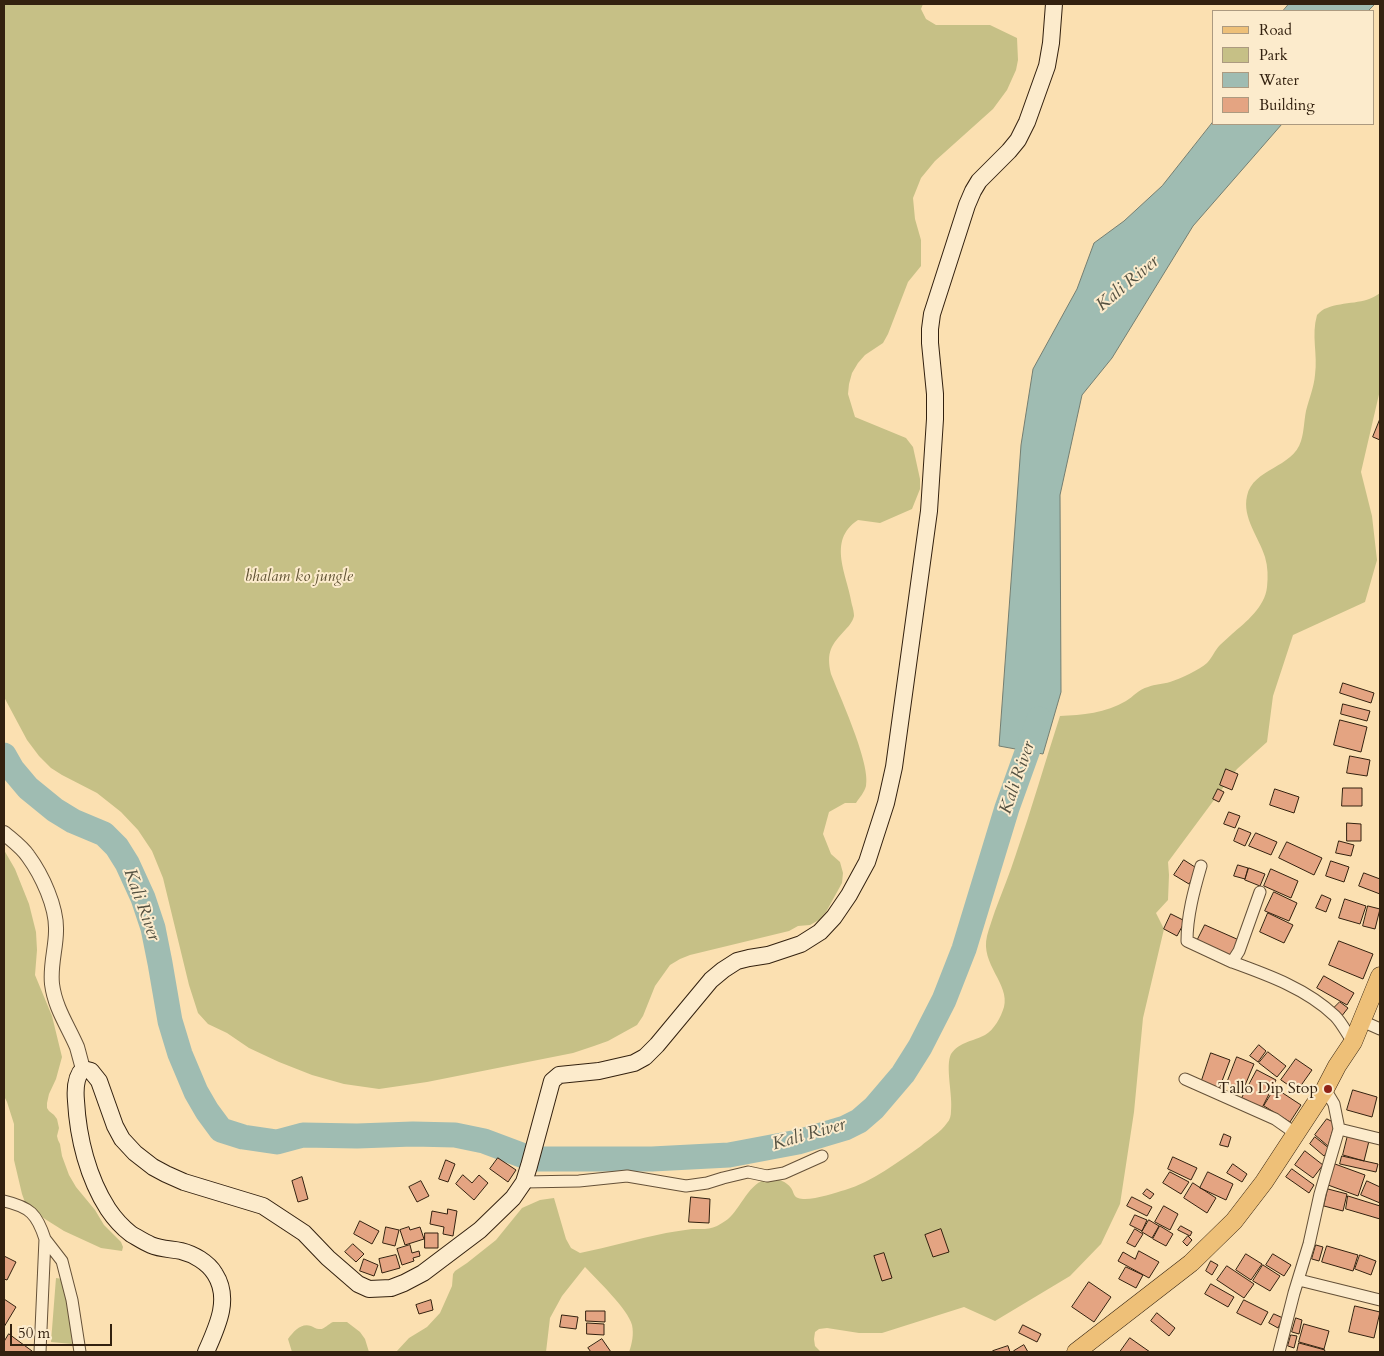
<!DOCTYPE html>
<html>
<head>
<meta charset="utf-8">
<style>
  body { margin:0 }
  #map { position:relative; width:1384px; height:1356px; overflow:hidden; background:#fbe0b1; font-family:Cardo,serif }
  canvas { display:block }
  .frame { position:absolute; inset:0; border:5px solid #33210f; pointer-events:none }
  .legend { position:absolute; left:1212px; top:10px; width:162px; height:115px; box-sizing:border-box; background:#fcebcc; border:1px solid #ac9a80; margin:0; padding:6px 9px; list-style:none; font-size:15px; color:#33210f }
  .legend li { display:flex; align-items:center; gap:10px; height:25px }
  .legend b { width:25px; border:1px solid #ac9a80 }
  .scale { position:absolute; left:10px; top:1324px; width:102px; height:22px; box-sizing:border-box; border:2px solid #33210f; border-top:0; padding-left:6px; font-size:15px; line-height:18px; white-space:nowrap; color:#33210f; -webkit-text-stroke:4px #fcebcc; paint-order:stroke }
</style>
</head>
<body>
<div id="map">
<canvas width="1384" height="1356"></canvas>
<div class="frame"></div>
<ul class="legend">
<li><b style="height:6px;background:#eec078"></b>Road</li>
<li><b style="height:14px;background:#c6c086"></b>Park</li>
<li><b style="height:14px;background:#9fbcb2"></b>Water</li>
<li><b style="height:14px;background:#e4a482"></b>Building</li>
</ul>
<div class="scale">50 m</div>
</div>
<script>
const context = document.querySelector('canvas').getContext('2d');
context.lineJoin = 'round';
function paint(path, color) {
  context.fillStyle = color;
  context.fill(path, 'evenodd');
}
function stroke(path, color, width, dash) {
  context.strokeStyle = color;
  context.lineWidth = width;
  context.lineCap = dash ? 'butt' : 'round';
  context.setLineDash(dash || []);
  context.stroke(path);
}
function write(font, color, halo, rows, align = 'center') {
  context.font = font + ' Cardo,serif';
  context.lineWidth = 4;
  context.setLineDash([]);
  context.textBaseline = 'middle';
  context.strokeStyle = halo;
  context.fillStyle = color;
  for (const [text, x, y, turn = 0] of rows) {
    context.save();
    context.translate(x, y);
    context.rotate((+turn || 0) * Math.PI / 180);
    context.textAlign = isNaN(turn) ? turn : align;
    if (halo) context.strokeText(text, 0, 0);
    context.fillText(text, 0, 0);
    context.restore();
  }
}
const green = new Path2D(`
  M4,4H923L921,9L926,19L936,25H990L1017,38L1018,60L1016,70L1007,90L993,109L935,161L921,178L913,198L915,219L921,240V266L908,282L888,334L883,343L865,355L858,363L852,373L849,384L848,394L855,417L906,438L913,447L920,479V489L912,509L880,523L858,520C826,541 848,576 852,605C853,608 854,613 854,616C853,621 849,626 846,629C831,645 826,652 831,674C840,697 871,764 866,786C864,793 860,797 856,803H845L829,812L823,834L831,854L840,862L843,873L842,883L826,912L819,920L810,925L798,926L789,931L690,955L680,959L670,965L655,986L643,1016L637,1025L608,1041L594,1046L573,1053L427,1082L379,1089L344,1084L312,1075L279,1062L249,1048L227,1033L208,1024L198,1013L189,985L163,878L152,851L138,830L121,812L97,793L62,775L51,768L39,756L27,740L4,697Z
  M1380,293V390L1361,472L1372,516L1377,560L1365,602L1293,635L1273,696L1267,742L1237,769L1168,862L1169,875L1168,900L1156,913L1164,929L1143,1018L1134,1112L1120,1204L1101,1244L1070,1276L995,1321L964,1307L882,1333H859L827,1328L819,1329L815,1332L814,1339L815,1346L821,1352H629C632,1344 634,1334 632,1325C628,1309 597,1280 585,1267L562,1296L550,1318L546,1352H396L409,1338L427,1327L440,1313L452,1286L453,1274L455,1271L467,1263L496,1240L522,1208L540,1200L554,1198L566,1239L571,1248L580,1253C609,1247 637,1239 666,1233C674,1232 683,1230 692,1229C701,1229 709,1230 717,1226C721,1224 725,1221 728,1219C741,1208 749,1182 768,1179C776,1178 786,1181 791,1188C794,1192 793,1196 798,1198C809,1202 834,1193 845,1190C872,1182 898,1162 921,1146C929,1139 941,1132 947,1123C950,1120 951,1115 951,1111C953,1096 945,1066 951,1054C959,1042 974,1041 985,1035C994,1030 1001,1017 1004,1007C1010,984 980,964 987,936C989,928 992,920 995,911C1002,892 1010,873 1016,854C1032,808 1045,762 1060,716C1082,715 1106,713 1126,701C1133,697 1139,689 1148,687C1155,684 1163,684 1170,682C1180,679 1199,670 1207,663C1212,658 1215,650 1220,645C1224,641 1228,638 1232,634C1246,622 1265,607 1267,587C1268,577 1268,567 1265,557C1259,537 1242,518 1247,496C1253,468 1293,468 1301,441C1304,432 1304,421 1306,411C1309,399 1314,387 1315,375C1318,354 1311,336 1317,315C1320,312 1323,309 1327,308C1344,301 1365,305 1380,293Z
  M4,850L15,869L29,904L36,932L37,950L35,975L52,1016L62,1057L56,1079L49,1094L47,1103V1108L49,1111L54,1115L57,1119L59,1128L57,1136L58,1140L60,1144L62,1156L69,1175L76,1187L95,1210L104,1225L121,1242L123,1247L122,1251L101,1248L64,1231L45,1219L26,1205L22,1194L14,1160V1124L7,1102L4,1096Z
  M56,1278L63,1279L68,1296L72,1344L51,1342Z
  M333,1322H347L360,1332L365,1339L369,1352H292L288,1339C294,1331 301,1323 311,1326C314,1327 316,1329 319,1329C324,1330 328,1324 333,1322Z`);
const water = new Path2D(`
  M1289,4H1375L1368,11H1283Z
  M1213,122V124H1282L1193,226L1112,358L1082,395L1060,495L1061,692L1043,754L999,746L1021,445L1033,369L1077,289L1094,243L1124,221L1162,186Z`);
const river = new Path2D(`
  M4,755L12,769L28,788L55,810L73,821L104,834L117,847L127,863L143,898L153,928L160,963L170,1021L180,1054L196,1092L207,1111L221,1130L243,1137L277,1142L303,1135L357,1136L413,1134L455,1135L484,1141L532,1159H652L729,1155L798,1142L845,1128L859,1121L874,1108L903,1074L920,1047L944,1000L964,949L1007,808L1039,719`);
const building = new Path2D(`
  M1380,419V440L1373,437Z
  M1343,683L1374,693L1371,703L1340,693Z
  M1343,704L1370,711L1367,721L1341,714Z
  M1340,720L1367,727L1361,752L1334,745Z
  M1350,756L1370,760L1367,776L1347,773Z
  M1226,769L1238,774L1232,790L1220,785Z
  M1343,788H1362V806H1342Z
  M1218,789L1224,792L1219,802L1213,799Z
  M1275,789L1299,797L1294,813L1270,805Z
  M1229,812L1240,816L1235,828L1224,824Z
  M1347,823L1361,824V841H1347Z
  M1239,828L1251,833L1245,846L1234,841Z
  M1256,833L1277,842L1271,855L1249,846Z
  M1339,841L1354,845L1351,856L1336,853Z
  M1287,842L1322,858L1314,875L1279,858Z
  M1184,860L1198,869L1189,884L1174,875Z
  M1331,861L1349,867L1344,882L1326,876Z
  M1238,865L1248,868L1245,879L1234,876Z
  M1249,868L1265,874L1260,886L1245,880Z
  M1271,869L1298,881L1291,898L1264,886Z
  M1364,873L1380,879V894L1359,886Z
  M1274,892L1297,903L1289,921L1265,911Z
  M1322,895L1331,899L1326,912L1316,908Z
  M1345,899L1366,906L1360,924L1339,918Z
  M1368,906L1380,909L1375,929L1363,926Z
  M1268,913L1293,925L1284,943L1260,932Z
  M1171,914L1185,921L1177,936L1164,929Z
  M1205,925L1239,940L1231,958L1196,943Z
  M1339,941L1373,954L1363,979L1329,965Z
  M1324,976L1354,993L1347,1005L1317,988Z
  M1340,1002L1348,1008L1341,1017L1333,1009Z
  M1259,1045L1266,1051L1258,1062L1250,1056Z
  M1268,1052L1286,1066L1277,1077L1259,1063Z
  M1211,1053L1230,1060L1219,1089L1201,1083Z
  M1237,1057L1254,1064L1243,1090L1227,1083Z
  M1296,1059L1312,1070L1297,1091L1281,1080Z
  M1257,1070L1276,1080L1262,1108L1242,1098Z
  M1275,1088L1301,1105L1290,1122L1264,1106Z
  M1353,1090L1377,1097L1372,1117L1347,1110Z
  M1327,1119L1335,1123L1328,1146L1315,1135Z
  M1224,1134L1231,1137L1228,1147L1220,1145Z
  M1348,1135L1369,1141L1364,1161L1343,1155Z
  M1315,1137L1330,1149L1324,1156L1310,1144Z
  M1305,1151L1323,1165L1313,1178L1295,1165Z
  M1342,1156L1378,1164L1376,1172L1340,1164Z
  M1173,1157L1197,1168L1191,1180L1168,1169Z
  M498,1158L516,1170L508,1182L490,1169Z
  M446,1160L455,1164L448,1182L439,1179Z
  M1233,1164L1247,1174L1242,1182L1227,1173Z
  M1335,1164L1365,1175L1358,1196L1328,1185Z
  M1292,1169L1314,1185L1309,1193L1286,1177Z
  M1170,1172L1189,1182L1181,1194L1163,1183Z
  M1208,1172L1233,1184L1226,1200L1200,1188Z
  M463,1175L472,1183L479,1175L488,1183L474,1200L456,1184Z
  M302,1177L308,1199L298,1202L292,1181Z
  M421,1181L429,1196L417,1202L409,1187Z
  M1367,1181L1380,1187V1203L1361,1195Z
  M1193,1183L1216,1198L1207,1213L1184,1198Z
  M1147,1189L1154,1194L1150,1199L1143,1194Z
  M1328,1189L1347,1194L1343,1211L1324,1206Z
  M1348,1196L1380,1206V1219L1346,1209Z
  M691,1197L710,1199L709,1223L689,1222Z
  M1132,1197L1152,1207L1147,1216L1127,1206Z
  M1164,1206L1178,1214L1170,1230L1155,1222Z
  M448,1209L457,1211L453,1236L443,1234L444,1227L430,1224L432,1211L447,1214Z
  M1135,1215L1147,1220L1142,1231L1130,1225Z
  M1149,1220L1159,1226L1152,1238L1142,1232Z
  M360,1221L379,1231L372,1244L354,1234Z
  M1160,1226L1173,1234L1166,1246L1153,1239Z
  M1181,1226L1192,1232L1190,1236L1178,1230Z
  M386,1227L399,1230L395,1246L383,1243Z
  M409,1227L410,1230L420,1227L424,1239L405,1245L400,1230Z
  M941,1229L949,1252L933,1257L925,1235Z
  M1135,1229L1143,1234L1135,1247L1127,1243Z
  M425,1233H438V1248H425Z
  M1188,1236L1192,1240L1187,1246L1183,1242Z
  M353,1244L364,1254L356,1262L345,1252Z
  M410,1245L412,1253L419,1251L420,1256L413,1258L414,1261L402,1265L397,1249Z
  M1316,1245L1323,1247L1319,1261L1312,1259Z
  M1327,1246L1358,1255L1353,1271L1322,1262Z
  M1139,1251L1159,1262L1149,1278L1118,1261L1123,1252L1135,1259Z
  M884,1253L892,1278L882,1281L874,1256Z
  M1246,1254L1262,1264L1251,1280L1236,1270Z
  M1273,1254L1291,1265L1284,1276L1266,1265Z
  M396,1255L400,1268L382,1273L379,1259Z
  M1360,1255L1376,1261L1371,1275L1355,1269Z
  M4,1256L16,1262L7,1280L4,1279Z
  M364,1259L378,1265L374,1276L360,1271Z
  M1211,1261L1218,1265L1212,1275L1206,1271Z
  M1263,1265L1280,1276L1270,1291L1253,1281Z
  M1227,1266L1254,1284L1244,1298L1217,1280Z
  M1126,1267L1143,1275L1136,1288L1119,1279Z
  M1089,1282L1111,1297L1094,1322L1072,1307Z
  M1211,1284L1234,1297L1228,1307L1205,1294Z
  M4,1299L16,1307L4,1327Z
  M431,1300L433,1310L419,1314L416,1305Z
  M1244,1300L1268,1312L1261,1325L1237,1313Z
  M1355,1306L1380,1312L1374,1338L1349,1332Z
  M586,1311H605V1322L586,1321Z
  M1157,1313L1175,1328L1169,1336L1151,1321Z
  M1274,1314L1283,1318L1278,1328L1269,1323Z
  M562,1315L578,1317L576,1329L560,1327Z
  M1296,1318L1302,1320L1299,1334L1292,1332Z
  M587,1323L604,1324V1335L587,1334Z
  M1304,1324L1329,1331L1324,1349L1299,1342Z
  M1023,1325L1041,1334L1037,1342L1019,1333Z
  M9,1334L32,1351L31,1352H4V1342Z
  M1291,1335L1297,1336L1294,1348L1288,1346Z
  M1130,1338L1150,1352H1120Z
  M602,1339L611,1352H591L588,1348Z
  M1299,1343L1325,1350L1324,1352H1297Z
  M1024,1345L1028,1352H1015L1014,1351Z
  M1008,1346L1010,1352H994L993,1351Z`);
const minor = new Path2D(`
  M1201,866C1194,890 1187,916 1187,941L1232,962
  M1260,892L1239,951L1232,962C1268,975 1307,989 1335,1016C1342,1023 1347,1034 1353,1042
  M1362,1021L1380,1029
  M1185,1079L1275,1119L1295,1133
  M1339,1129L1380,1139
  M524,1182L579,1181L627,1176L686,1186L707,1183L723,1178L748,1172L767,1176L784,1173L822,1156
  M4,1201C30,1207 37,1214 45,1239L40,1352
  M45,1239L62,1261L72,1300L80,1352
  M1299,1280L1380,1300
  M1279,1352L1294,1293L1309,1244L1320,1194L1339,1129L1334,1104L1325,1089`);
const tertiary = new Path2D(`
  M4,833C12,840 22,847 28,856C42,875 57,907 56,931C56,948 50,965 52,984C55,1008 68,1026 77,1047C79,1054 81,1062 83,1069`);
const secondary = new Path2D(`
  M206,1352C217,1327 231,1299 215,1274C208,1262 193,1254 181,1251C171,1249 160,1249 151,1245C144,1242 138,1238 131,1234C122,1227 114,1218 108,1209C88,1178 78,1138 76,1101C75,1090 75,1077 83,1069L91,1071L99,1081L115,1126L122,1139L135,1153L153,1167L166,1174L184,1182L263,1206L304,1233L328,1258L358,1284L369,1289L391,1288L404,1283L423,1273L480,1230L513,1198L524,1182L529,1166L552,1081L559,1075L599,1071L634,1063L645,1057L657,1045L711,980L723,970L737,961L749,958L768,955L801,944L820,932L834,917L849,895L867,862L886,803L894,767L929,511L935,419V394L930,343V329L932,314L967,205L973,191L979,181L1009,151L1018,140L1027,122L1047,66L1051,43L1054,4`);
const primary = new Path2D(`
  M1076,1352L1191,1263L1234,1221L1264,1182L1325,1089L1337,1066L1353,1042L1380,976`);
const markers = [
  [1328,1089,5,"#8f2418"]
];
const parkNames = [
  ["bhalam ko jungle",299,577]
];
const poiNames = [
  ["Tallo Dip Stop",1318,1089]
];
const waterNames = [
  ["Kali River",1128,284,-40],
  ["Kali River",1018,778,-71],
  ["Kali River",141,905,70],
  ["Kali River",809,1135,-16]
];
paint(green, '#c6c086');
paint(water, '#9fbcb2');
stroke(water, '#747e71', 1);
stroke(river, '#9fbcb2', 25);
paint(building, '#e4a482');
stroke(building, '#33210f', 1);
stroke(minor, '#655138', 13);
stroke(tertiary, '#655138', 16);
stroke(secondary, '#33210f', 18);
stroke(primary, '#33210f', 19);
stroke(minor, '#fcebcc', 11);
stroke(tertiary, '#fcebcc', 14);
stroke(secondary, '#fcebcc', 16);
stroke(primary, '#eec078', 18);
for (const [x, y, r, color] of markers) {
  const dot = new Path2D();
  dot.arc(x, y, r, 0, 2 * Math.PI);
  context.fillStyle = color;
  context.fill(dot);
  stroke(dot, '#fcebcc', 2);
}
write('italic 16px', '#5f5133', '#fcebcc', parkNames);
write('16px', '#33210f', '#fcebcc', poiNames, 'right');
write('italic 18px', '#535040', '#fcebcc', waterNames);
</script>
</body>
</html>
